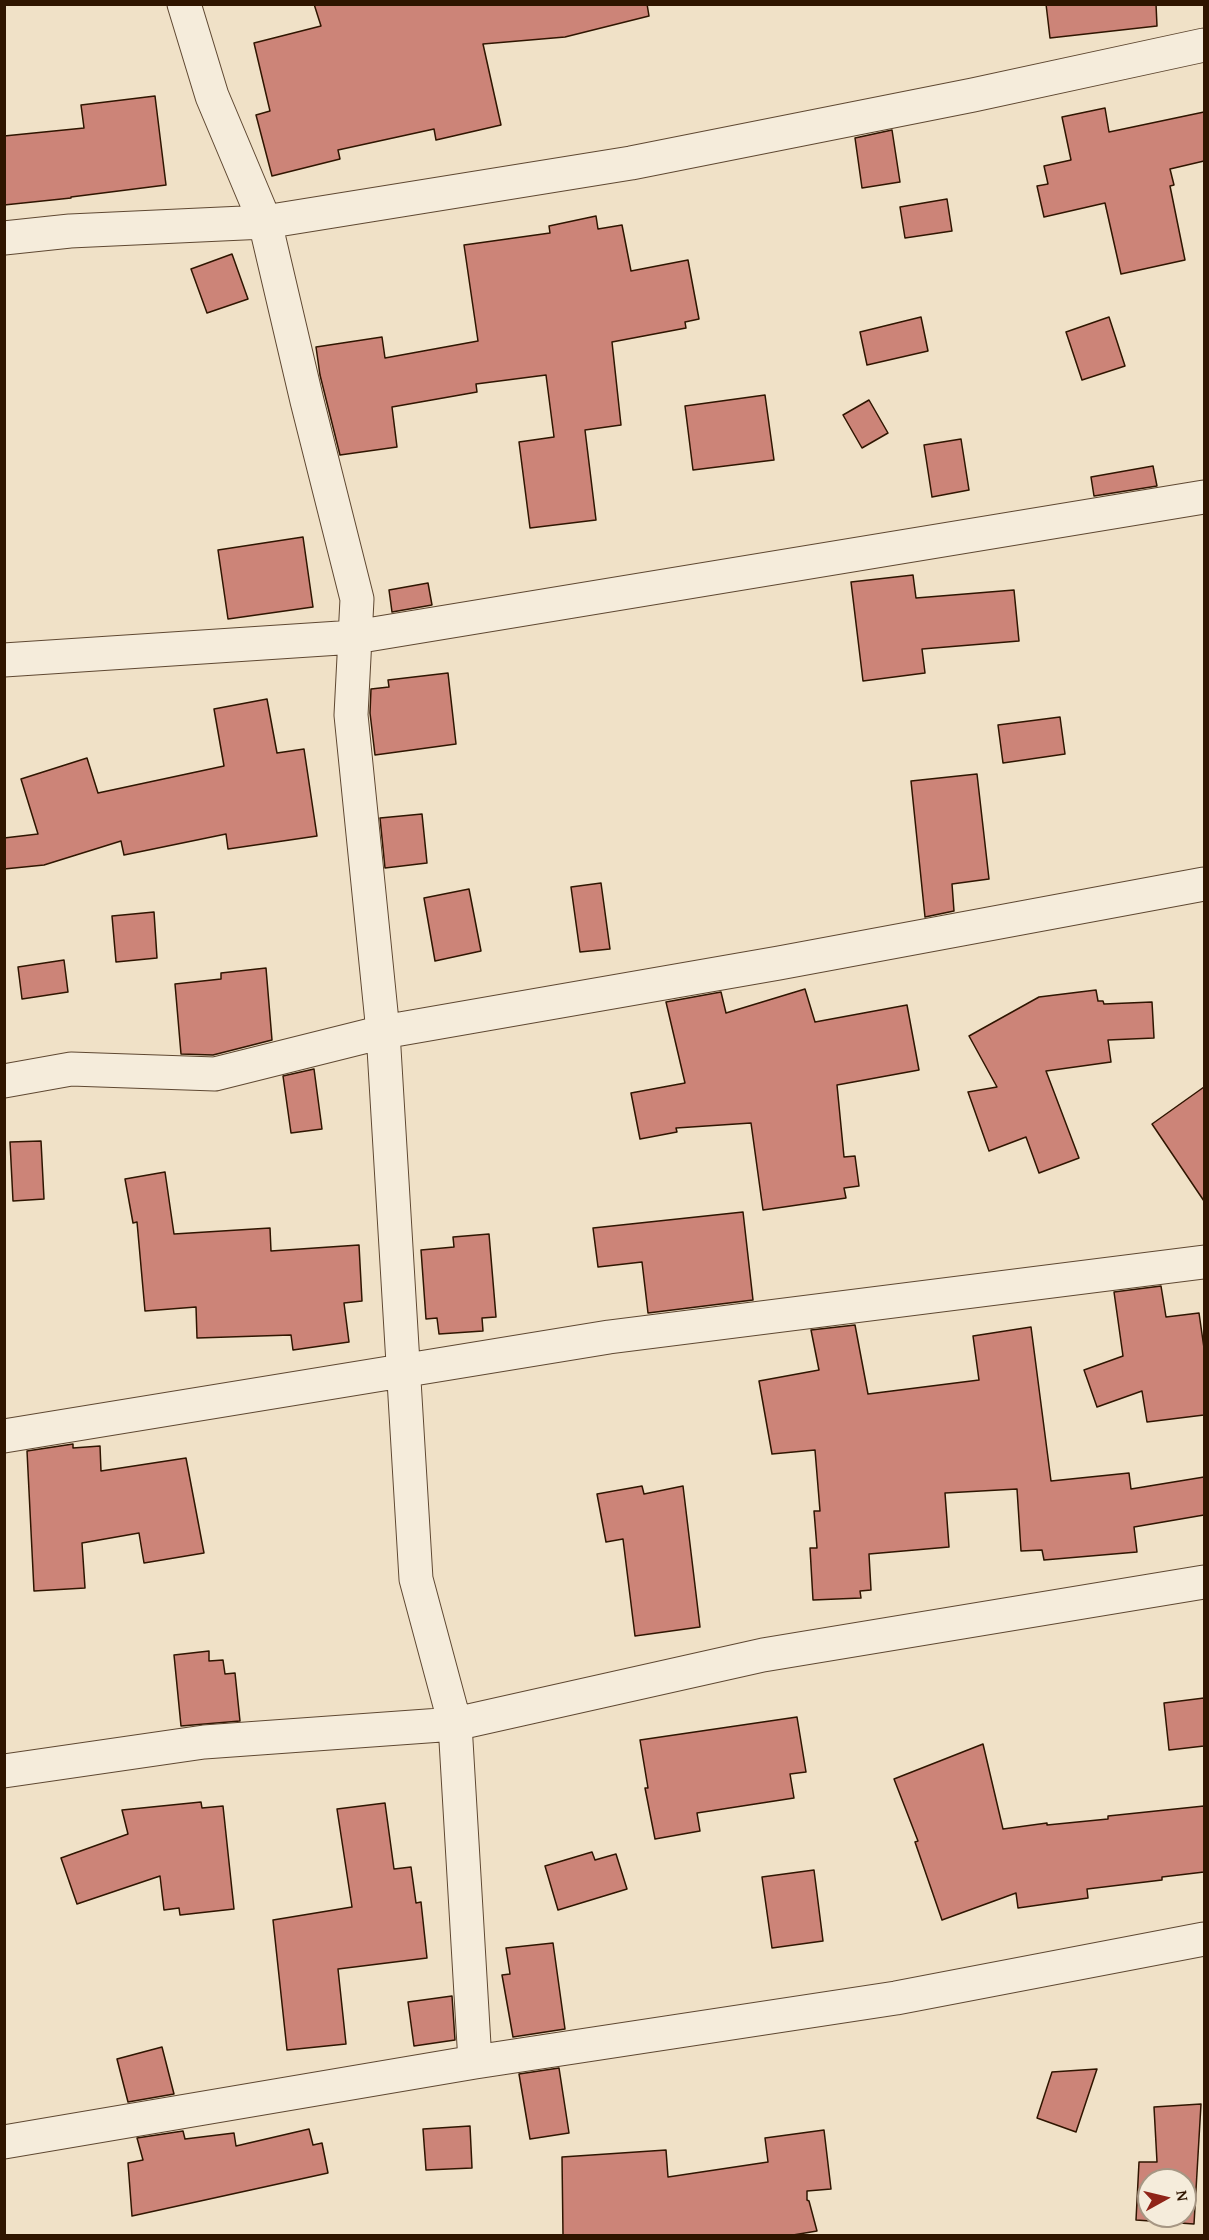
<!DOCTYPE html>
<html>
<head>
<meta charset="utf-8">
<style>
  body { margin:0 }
  #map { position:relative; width:1209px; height:2240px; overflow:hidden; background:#f0e1c7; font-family:"Gentium Book Plus",serif }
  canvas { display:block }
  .frame { position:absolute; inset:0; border:6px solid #2f1500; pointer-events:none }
  .north { position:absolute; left:1137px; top:2168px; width:60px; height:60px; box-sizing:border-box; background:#f5ecdb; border:2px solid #a69683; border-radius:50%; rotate:82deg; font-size:16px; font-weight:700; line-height:24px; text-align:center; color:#2f1500 }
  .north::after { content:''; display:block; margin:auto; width:21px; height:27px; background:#8f2418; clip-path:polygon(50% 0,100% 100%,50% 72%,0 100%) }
</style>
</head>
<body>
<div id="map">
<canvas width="1209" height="2240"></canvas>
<div class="frame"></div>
<div class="north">N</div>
</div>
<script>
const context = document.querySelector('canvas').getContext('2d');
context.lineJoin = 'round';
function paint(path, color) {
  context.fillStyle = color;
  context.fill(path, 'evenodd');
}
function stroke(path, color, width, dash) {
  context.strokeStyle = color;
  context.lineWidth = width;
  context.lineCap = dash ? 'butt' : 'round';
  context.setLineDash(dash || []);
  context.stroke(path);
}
const building = new Path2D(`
  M314,4H647L649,16L565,37L483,44L501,125L436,140L434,129L338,150L340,159L272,176L256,115L270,111L254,43L321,26Z
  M1046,4H1156L1157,26L1050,38Z
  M155,96L166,185L71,197V198L4,205V136L84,128L81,105Z
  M1105,108L1109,132L1204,112V161L1170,169L1174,185L1170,186L1185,260L1121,274L1105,203L1044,217L1037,186L1048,184L1044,166L1071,160L1062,117Z
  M892,130L900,182L862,188L855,138Z
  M947,199L952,231L905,238L900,207Z
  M596,216L598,229L622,225L631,271L688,260L699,319L685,322L686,328L612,342L621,425L585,430L596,520L530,528L519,442L554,437L546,375L476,384L477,392L392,407L397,447L340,455L320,375L316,347L382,337L385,358L478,341L464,245L550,233L549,226Z
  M232,254L248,299L207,313L191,269Z
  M921,317L928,351L867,365L860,332Z
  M1109,317L1125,366L1082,380L1066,332Z
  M765,395L774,460L693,470L685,406Z
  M869,400L888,433L862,448L843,415Z
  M961,439L969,490L932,497L924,445Z
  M1153,466L1157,486L1094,496L1091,477Z
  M303,537L313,607L228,619L218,550Z
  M913,575L916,598L1014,590L1019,641L922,649L925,673L863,681L851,582Z
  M428,583L432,605L392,612L389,590Z
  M448,673L456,744L375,755L370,713L371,689L389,687L388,680Z
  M267,699L277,753L304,749L317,836L228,849L226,834L124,855L121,841L44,865L4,869V838L38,834L21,779L87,758L98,793L224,766L214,709Z
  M1060,717L1065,754L1003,763L998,725Z
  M977,774L989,879L952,884L954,911L925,917L911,781Z
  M422,814L427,863L385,868L380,818Z
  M601,883L610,949L580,952L571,887Z
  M469,889L481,951L435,961L424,898Z
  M154,912L157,958L116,962L112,916Z
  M64,960L68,992L22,999L18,967Z
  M266,968L272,1040L213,1055L181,1054L175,984L221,979V973Z
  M805,989L815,1022L907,1005L919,1070L837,1085L844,1157L855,1156L859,1186L844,1188L846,1198L763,1210L751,1123L676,1128L677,1132L640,1139L631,1093L685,1083L666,1002L721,992L726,1013Z
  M1096,990L1098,1001H1103L1104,1004L1152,1002L1154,1038L1108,1040L1111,1062L1046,1071L1079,1158L1039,1173L1026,1137L989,1151L968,1092L997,1087L969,1036L1039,997Z
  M314,1069L322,1129L291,1133L283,1076Z
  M1204,1087V1201L1152,1124Z
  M41,1141L44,1199L13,1201L10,1142Z
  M165,1172L174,1234L270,1228L271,1251L359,1245L362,1301L344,1303L349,1342L293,1350L291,1335L197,1338L196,1307L145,1311L137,1222L133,1223L125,1179Z
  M743,1212L753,1300L648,1313L642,1262L598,1267L593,1228Z
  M489,1234L496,1317L482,1318L483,1331L439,1334L437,1318L426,1319L421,1250L454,1247L453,1237Z
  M1161,1286L1166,1317L1199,1313L1204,1348V1415L1147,1422L1142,1391L1097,1407L1084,1370L1123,1356L1114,1292Z
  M855,1325L868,1394L979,1380L973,1336L1031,1327L1051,1481L1129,1473L1131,1489L1204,1477V1515L1134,1527L1137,1552L1044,1560L1042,1550L1021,1551L1017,1489L945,1493L949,1547L869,1554L871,1590L860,1591L861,1598L813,1600L810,1548H817L814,1511H820L815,1450L772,1454L759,1381L819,1370L811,1330Z
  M73,1444V1448L100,1446L101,1471L186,1458L204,1553L144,1563L139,1533L82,1543L85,1588L34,1591L27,1451Z
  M642,1486L644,1494L683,1486L700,1627L635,1636L623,1539L606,1542L597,1494Z
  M209,1651V1661L223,1660L225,1674L235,1673L240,1721L181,1726L174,1655Z
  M1204,1698V1746L1169,1750L1164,1703Z
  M797,1717L806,1772L790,1774L794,1798L697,1813L700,1831L655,1839L645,1788H648L640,1740Z
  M983,1744L1003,1829L1047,1823V1825L1108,1819V1816L1204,1806V1872L1162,1877V1880L1087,1889L1088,1898L1018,1908L1016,1893L942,1920L915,1842L918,1841L894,1779Z
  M201,1802L202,1808L223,1806L234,1909L180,1915L179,1908L164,1910L160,1876L77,1904L61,1858L128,1834L122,1810Z
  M385,1803L394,1869L411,1867L416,1903L421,1902L427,1958L338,1969L346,2044L287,2050L273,1920L352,1907L337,1809Z
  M592,1852L595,1860L616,1854L627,1889L558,1910L545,1866Z
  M814,1870L823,1941L772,1948L762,1877Z
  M553,1943L565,2029L513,2037L502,1975L510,1974L506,1948Z
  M452,1996L455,2040L414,2046L408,2002Z
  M162,2047L174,2094L128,2102L117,2059Z
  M559,2068L569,2133L530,2139L519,2074Z
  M1097,2069L1076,2132L1037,2118L1052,2072Z
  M1201,2104L1194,2224L1136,2220L1139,2162H1157L1154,2107ZM1149,2180H1185V2216H1149Z
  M470,2126L472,2168L426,2170L423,2129Z
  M309,2129L313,2145L322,2143L328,2173L132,2216L128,2163L143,2160L137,2138L183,2131L185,2139L234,2133L236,2146Z
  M824,2130L831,2189L807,2191V2200L809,2201L817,2231L793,2235H563L562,2157L666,2150L668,2177L768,2162L765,2138Z`);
const street = new Path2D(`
  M184,4L212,96L265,222L307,401L357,599L351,715L383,1032L416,1579L455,1724L475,2062
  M4,238L70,231L265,222L631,163L973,95L1204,45
  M4,660L355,637L1204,497
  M4,1081L71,1069L215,1074L383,1032L779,963L1204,884
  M4,1436L609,1337L1204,1262
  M4,1771L204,1742L455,1724L763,1655L1204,1582
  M4,2142L475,2062L896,1998L1204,1939`);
paint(building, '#cc8478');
stroke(building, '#2f1500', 1.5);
stroke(street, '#5f4832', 35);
stroke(street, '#f5ecdb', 33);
</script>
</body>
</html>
